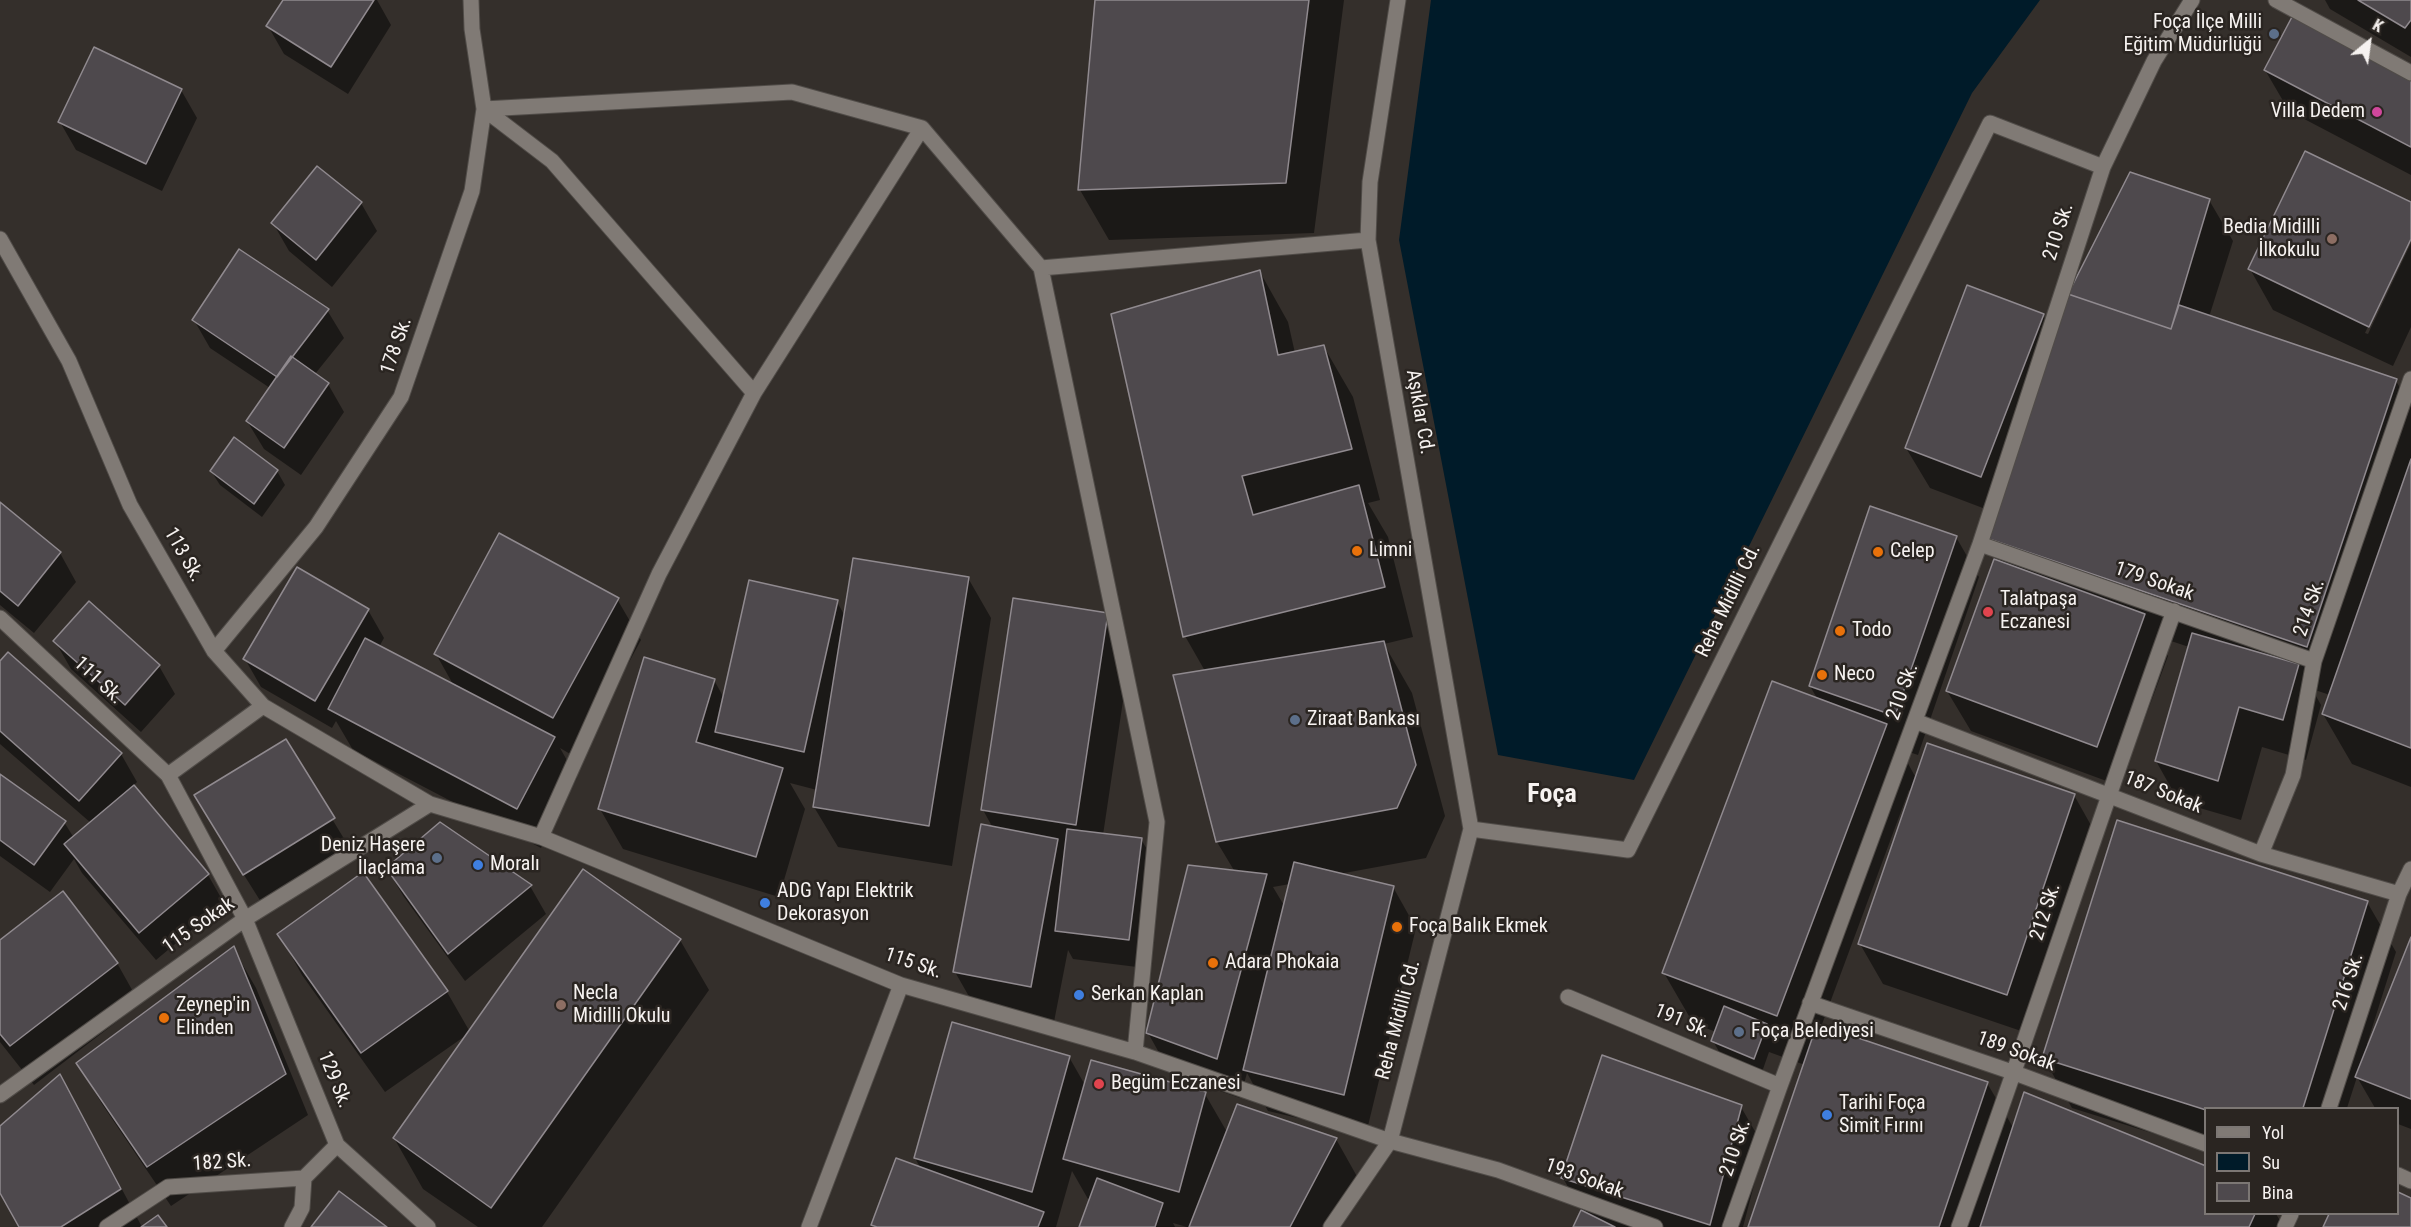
<!DOCTYPE html>
<html>
<head>
<meta charset="utf-8">
<style>
  body { margin:0 }
  #map { position:relative; width:2411px; height:1227px; overflow:hidden; background:#342f2b; font-family:"Roboto Condensed",sans-serif }
  canvas { display:block }
  .legend { position:absolute; left:2204px; top:1107px; width:195px; height:108px; box-sizing:border-box; background:#2a2521; border:2px solid #7c7774; margin:0; padding:8px 10px; list-style:none; font-size:18px; color:#f6f2f0 }
  .legend li { display:flex; align-items:center; gap:12px; height:30px }
  .legend b { width:30px; border:2px solid #7c7774 }
  .north { position:absolute; left:2339px; top:12px; width:60px; height:60px; -webkit-text-stroke:4px #2a2521; paint-order:stroke; rotate:29deg; font-size:16px; font-weight:700; line-height:24px; text-align:center; color:#f6f2f0 }
  .north::after { content:''; display:block; margin:auto; width:21px; height:27px; background:#f6f2f0; clip-path:polygon(50% 0,100% 100%,50% 72%,0 100%) }
</style>
</head>
<body>
<div id="map">
<canvas width="2411" height="1227"></canvas>
<ul class="legend">
<li><b style="height:8px;background:#807a75"></b>Yol</li>
<li><b style="height:16px;background:#001b29"></b>Su</li>
<li><b style="height:16px;background:#4e494d"></b>Bina</li>
</ul>
<div class="north">K</div>
</div>
<script>
const context = document.querySelector('canvas').getContext('2d');
context.lineJoin = 'round';
function paint(path, color) {
  context.fillStyle = color;
  context.fill(path, 'evenodd');
}
function stroke(path, color, width, dash) {
  context.strokeStyle = color;
  context.lineWidth = width;
  context.lineCap = dash ? 'butt' : 'round';
  context.setLineDash(dash || []);
  context.stroke(path);
}
function write(font, color, halo, rows, align = 'center') {
  context.font = font + ' "Roboto Condensed",sans-serif';
  context.lineWidth = 5;
  context.setLineDash([]);
  context.textBaseline = 'middle';
  context.strokeStyle = halo;
  context.fillStyle = color;
  for (const [text, x, y, turn = 0] of rows) {
    context.save();
    context.translate(x, y);
    context.rotate((+turn || 0) * Math.PI / 180);
    context.textAlign = isNaN(turn) ? turn : align;
    if (halo) context.strokeText(text, 0, 0);
    context.fillText(text, 0, 0);
    context.restore();
  }
}
const water = new Path2D(`
  M1431,0H2040L1972,93L1634,780L1498,755L1399,240Z`);
const shadow = new Path2D(`
  M285,0H377L391,25L348,94L284,54L268,26Z
  M1096,0H1344L1314,233L1109,240L1080,190Z
  M2325,0H2411V57L2330,9Z
  M2265,70L2411,79V175L2289,111Z
  M181,90L197,118L162,191L76,150L60,122Z
  M317,168L361,203L377,231L332,287L289,251L273,223Z
  M2209,200L2233,241L2209,317L2396,381L2411,406V787L2352,764L2323,714L2330,695L2312,689L2321,705L2306,760L2262,747L2241,820L2179,802L2156,761L2189,647L2156,636L2168,656L2120,786L1971,731L1947,691L2002,563L1988,538L1996,513L1930,488L1906,448L2043,315L2055,337Z
  M2411,203V236L2365,333L2368,334L2411,243V327L2393,366L2273,310L2250,269Z
  M1260,272L1288,322L1295,353L1324,347L1353,397L1380,500L1368,503L1388,537L1413,637L1384,644L1412,693L1445,816L1426,858L1339,874L1393,887L1416,928L1366,1134L1268,1111L1247,1073L1240,1098L1171,1074L1148,1033L1235,872L1217,842L1205,671L1185,636ZM1290,884L1285,907L1273,887Z
  M327,310L344,338L315,374L328,384L344,412L301,475L264,449L247,421L270,388L210,348L194,320Z
  M235,439L277,471L285,485L262,517L220,485L211,471Z
  M0,504L60,553L76,582L34,633L0,605Z
  M1956,537L1979,577L1918,755L1900,749L1916,778L2074,795L2097,836L2030,1034L1883,984L1860,944L1912,791L1909,790L1821,1027L1987,1083L2014,1129L2206,1214H2276L2284,1227H1750L1805,1065L1769,1052L1762,1072L1721,1055L1713,1041L1716,1032L1693,1023L1664,973L1818,700L1810,686Z
  M968,578L991,618L952,866L838,847L814,807L817,790L790,783L805,809L779,897L623,849L600,809L714,680L724,698L837,602L845,616Z
  M617,599L641,640L577,758L560,748L577,778L541,848L353,750L336,721L332,728L261,687L245,659L368,610L384,638L379,647L454,686L436,654Z
  M1107,614L1130,654L1103,835L1141,839L1157,867L1145,968L1073,959L1068,950L1053,1027L978,1012L955,972L993,828L983,810Z
  M55,641L159,666L175,694L141,732L71,669Z
  M0,664L121,754L137,782L133,786L208,875L224,903L156,960L82,873L74,859L50,892L0,856V776L64,822L74,838L91,823L0,744Z
  M285,741L349,847L261,902L212,824Z
  M387,869L530,886L546,914L465,981L404,897Z
  M363,874L447,992L470,1032L680,940L709,990L542,1227H478L423,1189L394,1138L468,1034L385,1092L302,975L279,934Z
  M2367,902L2396,952L2367,1044L2370,1045L2411,941V1129L2398,1124V1108H2375L2357,1077L2347,1108H2206V1150L2072,1108L2043,1057Z
  M0,941L117,963L140,1004L34,1085L0,1042Z
  M233,948L256,988L308,1115L171,1206L102,1104L78,1064Z
  M1069,1057L1085,1085L1205,1094L1227,1132L1336,1139L1359,1180L1334,1227H1187L1173,1223L1175,1227H1081L1091,1200L1088,1199L1072,1171L1056,1227H874L873,1225L921,1169L915,1158Z
  M60,1077L83,1116L142,1227H21L0,1190V1128Z
  M1741,1107L1764,1147L1743,1227H1575L1582,1212L1563,1178Z
  M2398,1194L2411,1199V1227H2325L2330,1214H2398Z`);
const building = new Path2D(`
  M283,0H374L331,67L266,26Z
  M1095,0H1309L1286,183L1078,190Z
  M2358,0H2411V20L2405,28Z
  M2293,15L2411,77V147L2264,70Z
  M94,47L182,89L146,164L58,122Z
  M2305,151L2411,202V239L2369,327L2248,269Z
  M317,166L362,202L316,260L271,223Z
  M2130,172L2210,199L2171,329L2068,294Z
  M239,249L329,309L277,377L192,320Z
  M1260,270L1278,355L1324,345L1352,449L1242,476L1253,515L1359,485L1385,587L1183,637L1111,314Z
  M1967,285L2044,314L1981,477L1905,448Z
  M2068,294L2171,329L2179,305L2397,379L2307,647L1986,538Z
  M291,356L329,383L284,448L246,421Z
  M234,437L278,470L254,504L210,471Z
  M2411,459V748L2322,714Z
  M0,502L61,552L18,606L0,591Z
  M1870,506L1957,536L1895,716L1809,686Z
  M499,533L619,598L553,718L434,654Z
  M853,558L969,577L929,826L813,807Z
  M1994,559L2145,614L2097,747L1946,691Z
  M297,567L369,609L315,701L243,659Z
  M749,580L838,600L804,752L715,732Z
  M1013,598L1108,613L1076,825L981,810Z
  M89,601L160,665L125,705L53,641Z
  M2192,633L2299,664L2283,720L2239,707L2218,781L2155,761Z
  M365,638L555,737L517,809L328,709Z
  M1384,641L1416,765L1397,808L1216,842L1173,675Z
  M8,652L122,753L79,801L0,731V661Z
  M644,657L715,679L696,742L783,768L756,857L598,809Z
  M1772,681L1887,724L1777,1016L1662,973Z
  M286,739L335,818L243,875L194,795Z
  M1927,743L2075,794L2007,995L1858,944Z
  M0,774L66,821L34,865L0,840Z
  M134,785L209,874L139,933L64,844Z
  M2117,820L2368,901L2303,1108L2206,1110L2042,1058Z
  M440,822L532,885L448,954L386,868Z
  M981,824L1058,839L1031,987L953,972Z
  M1067,829L1142,838L1129,940L1055,931Z
  M1294,862L1394,886L1344,1095L1243,1070Z
  M1188,865L1267,874L1217,1059L1146,1033Z
  M583,869L681,939L491,1208L393,1138Z
  M363,872L448,991L361,1053L277,934Z
  M63,891L118,963L10,1046L0,1034V940Z
  M2411,937V1099L2355,1077Z
  M234,946L286,1074L147,1167L76,1063Z
  M1724,1006L1767,1024L1754,1059L1711,1041Z
  M952,1022L1070,1056L1032,1192L914,1158Z
  M1817,1024L1988,1082L1939,1227H1748Z
  M1602,1055L1742,1105L1710,1225L1561,1178Z
  M1091,1060L1206,1092L1179,1192L1063,1159Z
  M60,1074L121,1189L61,1227H19L0,1193V1126Z
  M2024,1092L2206,1166V1214H2255L2249,1227H1980Z
  M1237,1104L1337,1138L1290,1227H1189Z
  M896,1158L1044,1212L1038,1227H877L871,1225Z
  M1097,1178L1163,1203L1155,1227H1079Z
  M339,1191L387,1227H311Z
  M2398,1192L2411,1198V1227H2323L2329,1214H2398Z
  M1581,1210L1615,1227H1573Z
  M158,1215L167,1227H141Z`);
const minor = new Path2D(`
  M2276,0L2411,73
  M0,239L69,361L130,505L214,651L263,706L430,804L541,837L901,985L1135,1052L1390,1141L1498,1170L1655,1227
  M1041,268L1157,822L1135,1052
  M754,393L552,161L484,109L792,92L922,128L1041,268L1368,240
  M1980,544L2314,661
  M0,618L168,775
  M214,651L316,527L401,397L472,191L484,109L472,29L471,0
  M263,706L168,775L245,919L337,1145L428,1227
  M1915,721L2261,854L2399,894
  M1471,829L1628,850L1990,123L2103,167
  M541,837L659,574L754,393L922,128
  M2261,854L2293,775L2314,661L2411,379
  M1568,997L1780,1086
  M1810,1003L2015,1073L2206,1144
  M0,1095L245,919L430,804
  M2329,1108L2399,894L2411,869
  M2398,1175L2411,1181
  M107,1227L168,1187L304,1178L337,1145
  M292,1227L302,1208L304,1178
  M809,1227L901,985
  M1331,1227L1390,1141L1471,829L1368,240L1370,182L1398,0
  M1730,1227L1780,1086L1980,544L2103,167L2154,61L2192,0
  M1959,1227C2033,1022 2100,816 2174,611
  M2285,1227L2291,1214`);
const markers = [
  [2274,34,6,"#5c6f8a"],
  [2377,112,6,"#d1479c"],
  [2332,239,6,"#8d6e63"],
  [1357,551,6,"#e8710a"],
  [1878,552,6,"#e8710a"],
  [1988,612,6,"#e0444e"],
  [1840,631,6,"#e8710a"],
  [1822,675,6,"#e8710a"],
  [1295,720,6,"#5c6f8a"],
  [437,858,6,"#5c6f8a"],
  [478,865,6,"#3f7fe0"],
  [765,903,6,"#3f7fe0"],
  [1397,927,6,"#e8710a"],
  [1213,963,6,"#e8710a"],
  [1079,995,6,"#3f7fe0"],
  [561,1005,6,"#8d6e63"],
  [164,1018,6,"#e8710a"],
  [1739,1032,6,"#5c6f8a"],
  [1099,1084,6,"#e0444e"],
  [1827,1115,6,"#3f7fe0"]
];
const poiNames = [
  ["Foça İlçe Milli",2262,23,"right"],
  ["Eğitim Müdürlüğü",2262,46,"right"],
  ["Villa Dedem",2365,112,"right"],
  ["Bedia Midilli",2320,228,"right"],
  ["İlkokulu",2320,251,"right"],
  ["Limni",1369,551],
  ["Celep",1890,552],
  ["Talatpaşa",2000,600],
  ["Eczanesi",2000,623],
  ["Todo",1852,631],
  ["Neco",1834,675],
  ["Ziraat Bankası",1307,720],
  ["Deniz Haşere",425,846,"right"],
  ["İlaçlama",425,869,"right"],
  ["Moralı",490,865],
  ["ADG Yapı Elektrik",777,892],
  ["Dekorasyon",777,915],
  ["Foça Balık Ekmek",1409,927],
  ["Adara Phokaia",1225,963],
  ["Necla",573,994],
  ["Midilli Okulu",573,1017],
  ["Serkan Kaplan",1091,995],
  ["Zeynep'in",176,1006],
  ["Elinden",176,1029],
  ["Foça Belediyesi",1751,1032],
  ["Begüm Eczanesi",1111,1084],
  ["Tarihi Foça",1839,1104],
  ["Simit Fırını",1839,1127]
];
const streetNames = [
  ["210 Sk.",2059,232,-72],
  ["178 Sk.",397,346,-71],
  ["Aşıklar Cd.",1419,412,80],
  ["113 Sk.",183,555,60],
  ["179 Sokak",2154,582,19],
  ["Reha Midilli Cd.",1729,601,-64],
  ["214 Sk.",2310,608,-71],
  ["111 Sk.",98,681,43],
  ["210 Sk.",1903,692,-70],
  ["187 Sokak",2163,793,22],
  ["212 Sk.",2046,912,-72],
  ["115 Sokak",199,926,-35],
  ["115 Sk.",913,964,19],
  ["216 Sk.",2349,982,-72],
  ["Reha Midilli Cd.",1399,1020,-75],
  ["191 Sk.",1682,1022,23],
  ["189 Sokak",2016,1052,20],
  ["129 Sk.",334,1080,68],
  ["210 Sk.",1736,1148,-71],
  ["182 Sk.",222,1163,-4],
  ["193 Sokak",1584,1179,20]
];
const districtNames = [
  ["Foça",1552,795]
];
paint(water, '#001b29');
paint(shadow, '#0007');
paint(building, '#4e494d');
stroke(building, '#908a8f', 1.5);
stroke(minor, '#504c48', 17);
stroke(minor, '#807a75', 15);
for (const [x, y, r, color] of markers) {
  const dot = new Path2D();
  dot.arc(x, y, r, 0, 2 * Math.PI);
  context.fillStyle = color;
  context.fill(dot);
  stroke(dot, '#2a2521', 2);
}
write('20px', '#f6f2f0', '#2a2521', poiNames, 'left');
write('20px', '#f6f2f0', '#2a2521', streetNames);
write('bold 26px', '#f6f2f0', '#2a2521', districtNames);
</script>
</body>
</html>
